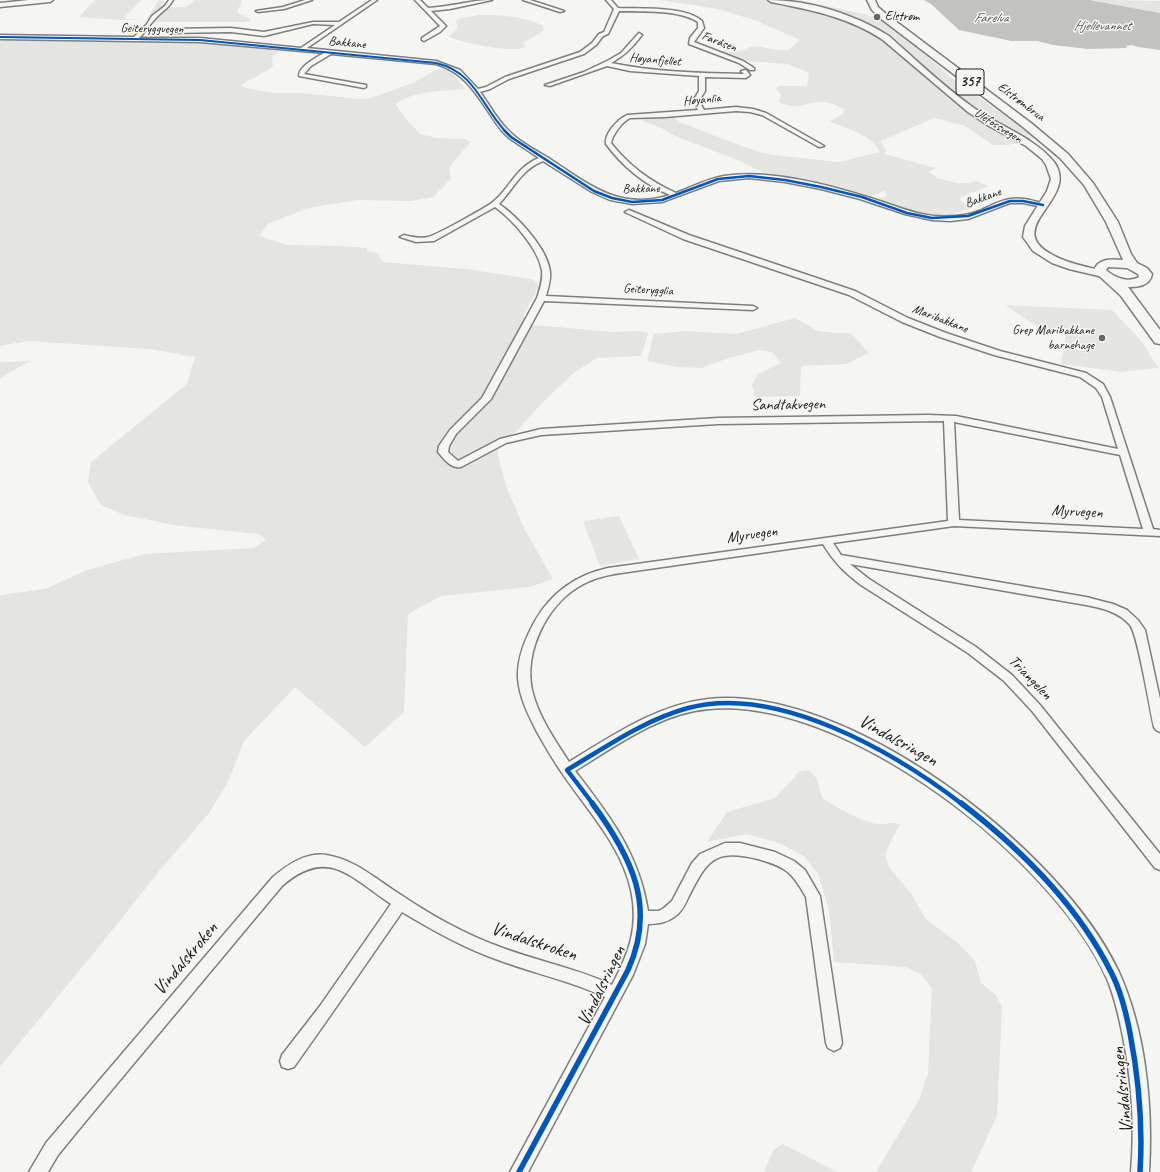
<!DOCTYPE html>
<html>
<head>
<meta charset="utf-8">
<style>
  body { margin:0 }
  canvas { display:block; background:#f5f5f3 }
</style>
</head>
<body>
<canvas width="1160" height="1172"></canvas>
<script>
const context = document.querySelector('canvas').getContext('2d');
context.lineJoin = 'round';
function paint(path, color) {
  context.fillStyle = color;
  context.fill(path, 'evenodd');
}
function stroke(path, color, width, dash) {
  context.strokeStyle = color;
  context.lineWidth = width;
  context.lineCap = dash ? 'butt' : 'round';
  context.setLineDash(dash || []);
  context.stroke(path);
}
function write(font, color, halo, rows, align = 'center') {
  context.font = font + ' Caveat,sans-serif';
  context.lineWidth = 3;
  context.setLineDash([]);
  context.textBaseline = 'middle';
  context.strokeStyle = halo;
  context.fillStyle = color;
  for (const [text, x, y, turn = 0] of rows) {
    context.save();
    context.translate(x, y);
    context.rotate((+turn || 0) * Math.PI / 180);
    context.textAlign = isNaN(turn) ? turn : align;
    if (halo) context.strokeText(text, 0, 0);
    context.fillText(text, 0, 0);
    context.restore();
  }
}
const built = new Path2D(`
  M1111,0L1160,1V13L1143,10L1146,9Z
  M885,154L936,168L929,172L937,178L957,183H966L976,181L989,186L961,197L960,200L972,208L950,215L927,214L899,208L877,198H883L887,195L879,184Z
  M1005,305L1112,310L1144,344L1158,368L1121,372L1061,364L1066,333L1041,329Z
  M619,516L639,559L600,566L583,521Z`);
const green = new Path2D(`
  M95,0H141L125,17V19H147L159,0L166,2L163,7C174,7 187,10 195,0H242L237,13L251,19L249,22H155L153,19L121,20L79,17L88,7Z
  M660,0H800L867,15L890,25L920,49L949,76L1035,137L1008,145H993L965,126L934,118L881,141L886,150L885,156L905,168L892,172L897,178L880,193L868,197L762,172L738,160L680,138L661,128L641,120L644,118L673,117L682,123L747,148L763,153L782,156L839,162L879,152C875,136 843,127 829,121L842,115L844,110C817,90 802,115 779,102L781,95L776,88L778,86H807L809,73L788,64L744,61L717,51L735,52L754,46L779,50H788L800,40L757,21L718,9Z
  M1089,0H1111L1146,9L1143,10Z
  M479,15C500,15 525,16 543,26L544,30C538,36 528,38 523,44L526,46C517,55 461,42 449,37L458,27L456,22L457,19Z
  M0,38L198,42L258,46L279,52L272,57L273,65L270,69L241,85L246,88L275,93H302L359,99L370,98L396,89L413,83L436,70L444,69L453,73L465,89C443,91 415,90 396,104L401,113L420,134L437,138L465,139L471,142L449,167L451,179L433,197L411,201L358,200L308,208L268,224L259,236L287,245L340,246L367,248V251L377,253L383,262L467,269L531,279L537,282L538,288L523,316L533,325L613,332L637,331L648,333L641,356L597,358L575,372L543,402L516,432L495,443L506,486L525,530L553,579L530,587L441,596L408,614L404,712L365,747L295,687L244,741L229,780L209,813L160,870L102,943L0,1067V595L45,589L87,570L145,554L253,548L266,540L259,534L173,525L124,515L101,505L88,482L91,462L187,384L195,357L149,349L28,341L0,346Z
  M795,318L818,331L837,333H851L869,353L846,364L801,366L800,396L755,397L752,385L758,374L781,363L772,352L759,350L726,359L701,368L676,367L647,361L654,334L684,331L736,334Z
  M30,361L0,378V362Z
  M809,770L817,779L822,798C836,807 859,820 876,824C885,826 891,820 900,825L893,837L885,854L889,867L910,892L926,919L959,944L975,961L981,983L996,995L1002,1007L997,1116L971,1172H876L920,1098L928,1073L932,989L921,974L906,967L834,962L829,909L818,874L804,856L779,843L747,834L707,842L727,812L775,798L800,771Z
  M783,1144L837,1172H764L774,1149Z`);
const water = new Path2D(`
  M924,0H1089L1160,13V50L1138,47L1132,45L1126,46L1127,48L1088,49L1053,45L1037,41H1011L959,30L931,4Z`);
const street = new Path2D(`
  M169,0H173C168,9 162,11 156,18C150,24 146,31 139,38H200L301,48L335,25L313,24L264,36L231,32L170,33L167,31L170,29L231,28L264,32L313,22H339L372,0H377L307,48L436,61L460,70L478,89L486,87L505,77L580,52L592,43L599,34L604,32L614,9L606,0H611L618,8C641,9 686,6 702,21L704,28L694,42L743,61L754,68V70H750L739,63L689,44L690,38L698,28V22C678,9 642,12 619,11L608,34L603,36L596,45L584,54L509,79L490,89L480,92C489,104 496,118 507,129C518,141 533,149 547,157C587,183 619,212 670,195C645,185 622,166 606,144C604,134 618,119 627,115L698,110L693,101L699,91V76L630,71L607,66L550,86L545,85L584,72L609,60L621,53L639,33L642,35C633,47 624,56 611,63C655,72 699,73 744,74L741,71L746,70L750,75L746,78L705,77V91L699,101L704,110L736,107L753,109L766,113L824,146L819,147L762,115L750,112L736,111L665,117L630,118C622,122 613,134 611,143C628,165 651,182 676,193C692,187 707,179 724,176C767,169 826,184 867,197C889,203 911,214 934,216C949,217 965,217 979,211C989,207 998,201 1010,199C1022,197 1034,201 1045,204L1046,205L1043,207L1023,203H1010L968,219L950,221L932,220L905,214L860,199L821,189L785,182L749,178L719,181L662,202L632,204L610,200L592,192L543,161C522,169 514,188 499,204C517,216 548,249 550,272C551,280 548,288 546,296L753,306L757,308L753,310L544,301L491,399L456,434L449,446L448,452L458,461L500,439L541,429L718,418L928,415L956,416L1118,449L1102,397L1096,388L1080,377L994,355L940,337L902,322L849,295L683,239L627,213L625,212L629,210L689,235L855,291L908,318L946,333L1000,351L1086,373L1103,384L1110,397L1153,529L1160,530V536L954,526L833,543L841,555L1086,597L1113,604L1127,610L1138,620L1145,630L1160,699V732L1156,730L1154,727C1150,710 1138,635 1130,625C1119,612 1102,608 1086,605L850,564L869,579L976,647L1012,675L1040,705L1160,854V870L1155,868L1032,711L1004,681L968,653L861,585C844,572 834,562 823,544L621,573C606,575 591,579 578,587C546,607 524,652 532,690C538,716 555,740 569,762C612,736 656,705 708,699C847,684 1061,849 1118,970C1146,1031 1153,1106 1149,1172H1131C1135,1126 1132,1082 1123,1037C1119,1017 1115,998 1107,979C1054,859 845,696 709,709C660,713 616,746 575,771C610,816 639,854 648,911H659L664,908L672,901L692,863L700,854L725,843H740L775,852L794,861L805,870L820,896L842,1043L840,1048L834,1051L828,1048L826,1043L806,897C792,872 786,867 758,859C713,848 707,861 688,898C685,905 681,913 674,917C666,923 657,924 648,924L645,944L633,975L528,1172H510L605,997C571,981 536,974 501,961C466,949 434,931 402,912L330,1016L294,1067L288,1069L282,1067L280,1061L282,1055L320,1006L391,904C350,877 328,846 282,886L85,1122L58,1155L48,1172H29L46,1143L272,878C287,865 306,852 326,855C354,859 376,879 398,893C429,914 464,934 500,947C537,961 576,968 612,985C629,953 639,927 631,890C621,845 587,810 562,773C553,760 545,746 537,732C529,716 519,697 518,678C517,658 525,639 535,621C551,593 576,575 608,568L948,521L944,421L718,424L541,435L506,443L461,467C451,469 444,459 438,452L439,446L450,430L482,398L537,298C540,289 543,280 542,271C539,249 512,219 495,207L434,241L416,242L400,237L404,235C412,237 420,239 428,237C435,236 487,207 493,202C510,188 516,167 539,158L509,138L502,131C482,106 470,73 436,64L331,54L311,66L304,74L366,85V87L364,88L299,76C299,66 316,58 324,53L200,42L0,39V35L134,37L147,24L152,16L165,6ZM954,422L1120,455L1143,529L959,520Z
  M305,0H312L284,9L258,12L256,11L283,7Z
  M415,0H420L428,8C450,7 471,0 492,0L450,9L431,11L446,26L440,32L424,41L422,40V38L440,26Z
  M523,0H530L564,11L560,12Z`);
const secondary = new Path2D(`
  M29,0H53L50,2L0,7V3Z
  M768,0C809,0 854,14 889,36C917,61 944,87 974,108C1000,127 1034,137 1054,162C1083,201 988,231 1066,261C1079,266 1093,268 1107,272L1109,274L1107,276L1103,277L1069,269L1052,263L1033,251L1023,237L1025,226L1047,191L1051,179L1046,165L1042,159L1026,146L989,126L968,112L883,40C849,17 811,10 771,2Z`);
const primary = new Path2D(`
  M867,0H875L878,7L886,14L1031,123L1068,154L1093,183L1118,222L1131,254L1137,263L1147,268L1152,274C1150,286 1138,287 1128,287L1160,330V344L1155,343L1121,296L1094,271C1097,258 1112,259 1123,260L1106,222L1084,185L1060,158L1023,127L880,18L872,10ZM1108,267L1127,268L1138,274L1139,277C1128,283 1115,278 1106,270Z`);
const cyclewayFar3 = new Path2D(`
  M0,37L200,40L436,63C475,72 481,105 505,131`);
const cyclewayFar2 = new Path2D(`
  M504,130L511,137L594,191L612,198L632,202L662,200L718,179L749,176L785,180L821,187L862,197L907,213L932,218L968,216L1010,201H1023L1043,205`);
const cyclewayFar1 = new Path2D(`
  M593,804L567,770C606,747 644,720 688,708C777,684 894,752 962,804`);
const cycleway = new Path2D(`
  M961,803C1021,849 1077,904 1111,972C1121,991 1126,1012 1130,1033C1139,1080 1143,1125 1140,1172
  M519,1172L628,970C657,906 631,856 592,803`);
const markers = [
  [877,17,4,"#686867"],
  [1102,338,4,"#686867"]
];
const farPoinames = [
  ["Elstrøm",885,17],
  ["Grep Maribakkane",1094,331,"right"],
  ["barnehage",1094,346,"right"]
];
const farStreetnames = [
  ["Geiteryggvegen",152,29,1],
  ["Faråsen",719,42,21],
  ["Bakkane",347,43,6],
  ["Høyanfjellet",655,60,5],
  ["Høyanlia",702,100,-6],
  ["Elstrømbrua",1021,102,37],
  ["Ulefossvegen",998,126,32],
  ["Bakkane",641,189,-1],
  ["Bakkane",983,198,-20],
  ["Geiterygglia",648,290,3],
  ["Maribakkane",940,319,21]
];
const farWaternames = [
  ["Farelva",991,18],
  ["Hjellevannet",1102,26]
];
const shields = [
  [970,82,28]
];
const shieldNames = [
  ["357",970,82]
];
const streetNames = [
  ["Sandtakvegen",788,405,-1],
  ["Myrvegen",1077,512,3],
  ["Myrvegen",752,535,-8],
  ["Triangelen",1030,678,46]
];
const nearStreetnames = [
  ["Vindalsringen",898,741,29],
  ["Vindalskroken",534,942,18],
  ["Vindalskroken",186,959,-50],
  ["Vindalsringen",602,986,-64],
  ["Vindalsringen",1123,1090,-96]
];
paint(built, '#e5e5e2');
paint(green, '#e4e4e1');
paint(water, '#c2c2bf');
stroke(street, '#7e7e7d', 3);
stroke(secondary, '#7e7e7d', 3);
stroke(primary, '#7e7e7d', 3);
paint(street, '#f5f5f3');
paint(secondary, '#f5f5f3');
paint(primary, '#f5f5f3');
stroke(cyclewayFar3, '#0057b8', 2);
stroke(cyclewayFar2, '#0057b8', 2.5);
stroke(cyclewayFar1, '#0057b8', 4.5);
stroke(cycleway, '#0057b8', 5.5);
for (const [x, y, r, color] of markers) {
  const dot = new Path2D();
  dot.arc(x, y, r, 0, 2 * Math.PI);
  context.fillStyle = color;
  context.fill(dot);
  stroke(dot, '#f6f6f2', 1.5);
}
write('13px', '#1c1c1c', '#f6f6f2', farPoinames, 'left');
write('13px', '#1c1c1c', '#f6f6f2', farStreetnames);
write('italic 14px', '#565654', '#f6f6f2', farWaternames);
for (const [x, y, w] of shields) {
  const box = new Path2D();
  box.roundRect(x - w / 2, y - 13, w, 26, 3);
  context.fillStyle = '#f6f6f2';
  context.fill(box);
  stroke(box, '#1c1c1c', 1);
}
write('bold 15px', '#1c1c1c', null, shieldNames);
write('16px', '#1c1c1c', '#f6f6f2', streetNames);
write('19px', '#1c1c1c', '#f6f6f2', nearStreetnames);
</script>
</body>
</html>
